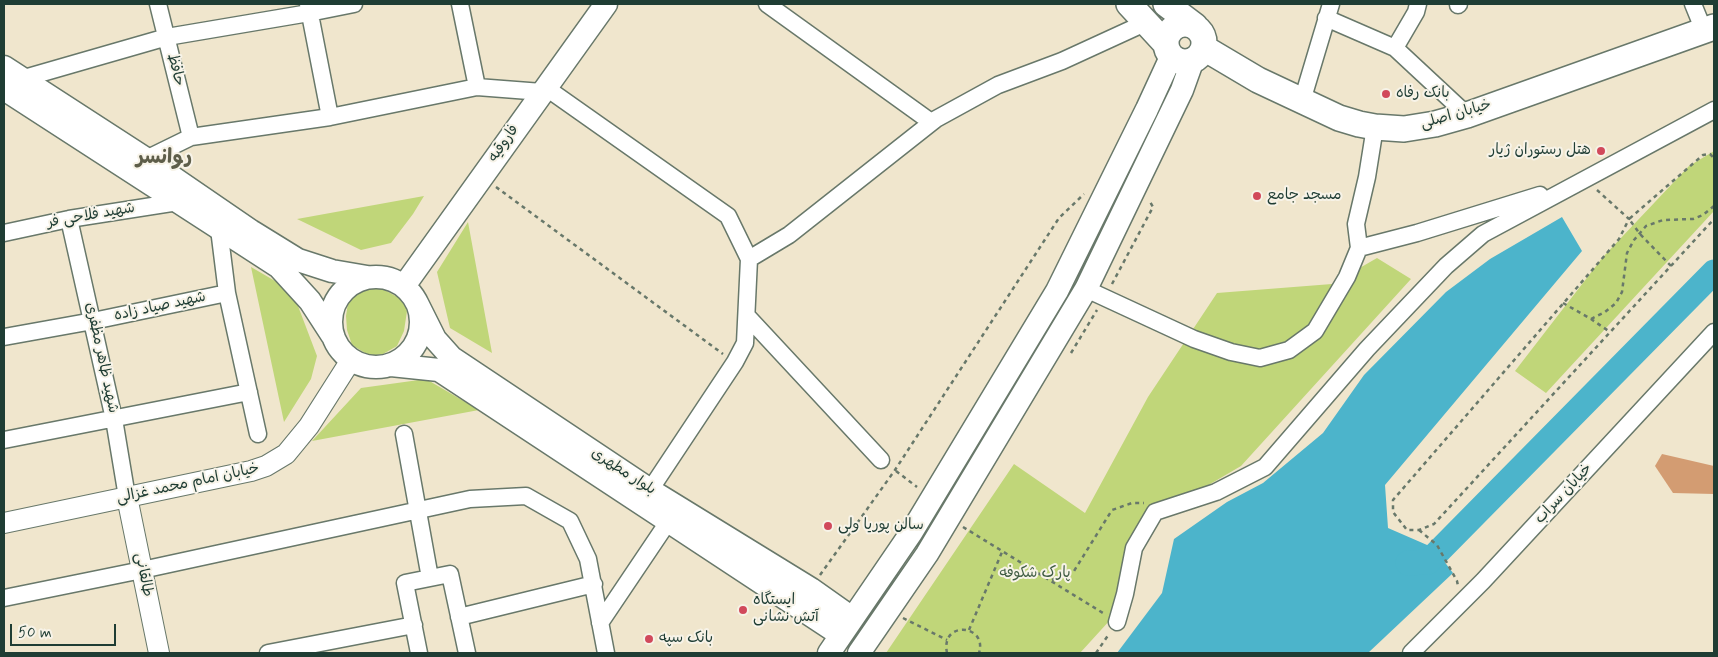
<!DOCTYPE html>
<html>
<head>
<meta charset="utf-8">
<style>
  body { margin:0 }
  #map { position:relative; width:1718px; height:657px; overflow:hidden; background:#f0e6cd; font-family:Mynerve,sans-serif }
  canvas { display:block }
  .frame { position:absolute; inset:0; border:5px solid #1f3d34; pointer-events:none }
  .scale { position:absolute; left:10px; top:624px; width:106px; height:22px; box-sizing:border-box; border:2px solid #1f3d34; border-top:0; padding-left:6px; font-size:15px; line-height:18px; white-space:nowrap; color:#1f3d34; -webkit-text-stroke:4px #f7f3e8; paint-order:stroke }
</style>
</head>
<body>
<div id="map">
<canvas width="1718" height="657"></canvas>
<div class="frame"></div>
<div class="scale">50 m</div>
</div>
<script>
const context = document.querySelector('canvas').getContext('2d');
context.lineJoin = 'round';
function paint(path, color) {
  context.fillStyle = color;
  context.fill(path, 'evenodd');
}
function stroke(path, color, width, dash) {
  context.strokeStyle = color;
  context.lineWidth = width;
  context.lineCap = dash ? 'butt' : 'round';
  context.setLineDash(dash || []);
  context.stroke(path);
}
function write(font, color, halo, rows, align = 'center') {
  context.font = font + ' Mynerve,"Playpen Sans Arabic",sans-serif';
  context.lineWidth = 4;
  context.setLineDash([]);
  context.textBaseline = 'middle';
  context.strokeStyle = halo;
  context.fillStyle = color;
  for (const [text, x, y, turn = 0] of rows) {
    context.save();
    context.translate(x, y);
    context.rotate((+turn || 0) * Math.PI / 180);
    context.textAlign = isNaN(turn) ? turn : align;
    if (halo) context.strokeText(text, 0, 0);
    context.fillText(text, 0, 0);
    context.restore();
  }
}
const green = new Path2D(`
  M1714,151V211L1546,393L1515,371L1603,257L1689,166Z
  M424,196L413,214L391,243L361,250L297,219Z
  M468,222L492,353L450,328L437,272Z
  M1377,258L1411,279L1241,466L1135,528L1121,608L1080,653H886L1014,464L1085,513L1148,397L1217,293L1332,284Z
  M251,267L282,285L298,306L317,356L311,379L284,422Z
  M379,287L403,300L407,311L404,331L397,346L383,354L370,356L352,345L347,330L346,316L348,303L356,291Z
  M426,379L479,410L312,441L361,388Z`);
const water = new Path2D(`
  M1562,217L1582,251L1385,485L1388,528L1434,548L1453,573L1368,653H1117L1162,593L1174,539L1227,502L1263,483L1323,433L1364,375L1446,292L1490,259Z`);
const river = new Path2D(`
  M1408,563L1428,562L1714,272`);
const building = new Path2D(`
  M1662,454L1714,466V494L1673,493L1655,466Z`);
const path = new Path2D(`
  M496,187L723,354
  M1597,190L1629,219L1619,239L1393,500V512L1407,530H1419L1434,524L1714,219
  M1671,266L1640,234L1629,219L1703,155L1710,154L1714,158
  M1112,284L1153,207L1149,200
  M1563,303L1591,319L1610,332
  M1591,319L1605,312L1616,303L1622,292L1627,253L1634,240L1646,226L1663,220L1693,219L1703,215L1714,206
  M1071,353L1097,310
  M896,471L917,487
  M963,527L1103,613
  M1419,530L1437,545L1457,581L1458,586
  M820,575L895,470L1059,218L1084,194
  M1052,580L1074,571L1112,510L1132,503H1144
  M903,618L947,640
  M969,630L1002,552
  M947,653C940,620 988,624 979,653
  M1096,653L1109,634`);
const minor = new Path2D(`
  M158,4L191,137
  M308,4L330,117
  M460,4L477,87
  M767,4L931,122
  M1693,4L1704,31
  M1458,5L1459,4
  M1326,18L1395,48L1467,115
  M1395,48L1416,12L1418,4
  M21,79L167,37L309,13L354,4
  M545,87L728,216L749,259
  M1302,101L1331,4
  M146,159L191,137L330,117L477,87L542,92
  M69,219L114,419L127,497
  M219,229L227,293L258,434
  M4,233L69,219L178,202
  M1359,248L1356,224L1367,177L1375,127
  M1086,289L1194,339L1231,352L1260,358L1289,350L1315,331L1347,277L1359,248L1417,233L1540,195
  M747,316L881,460
  M4,337L93,321L227,293
  M404,434L430,578
  M4,440L249,392
  M650,490L735,362L745,343L749,259L789,235L936,119L998,85L1062,61L1147,22
  M4,598L142,570L470,499L526,496L570,521L588,559L606,653
  M459,617L594,584
  M1117,622L1125,594L1134,548L1155,512L1216,492L1265,467L1367,349L1446,266L1483,234L1714,110
  M600,623L668,522
  M268,653L414,625
  M419,653L405,583L450,574L467,653
  M1411,653L1483,581L1714,332`);
const tertiary = new Path2D(`
  M127,497L159,653
  M4,523L251,471L266,466L286,454L309,426L351,360`);
const secondary = new Path2D(`
  M4,67L146,159L251,231L298,260L332,271L367,277
  M4,89L279,267L310,301L332,335
  M331 322a45 45 0 1 1 90 0a45 45 0 1 1-90 0Z
  M404,286L606,4
  M417,303L435,339L452,358L650,490L811,589L852,618
  M391,365L439,370L841,635
  M829,653L911,533L1057,291L1147,109L1171,57
  M859,653L927,554L1086,289L1182,90L1192,62`);
const primary = new Path2D(`
  M1129,4L1165,43
  M1166,4L1195,26
  M1166 43a19 19 0 1 1 38 0a19 19 0 1 1-38 0Z
  M1204,48L1258,80L1339,118L1359,124L1375,127L1404,129L1435,124L1467,115L1714,27`);
const markers = [
  [1386,94,5,"#d1495b"],
  [1601,151,5,"#d1495b"],
  [1257,196,5,"#d1495b"],
  [828,526,5,"#d1495b"],
  [743,610,5,"#d1495b"],
  [649,639,5,"#d1495b"]
];
const streetNames = [
  ["حافظ",175,70,76],
  ["خیابان اصلی",1456,115,-16],
  ["فاروقیه",504,144,-55],
  ["شهید فلاحی فر",91,216,-10],
  ["شهید صیاد زاده",160,307,-12],
  ["شهید ظاهر مظفری",101,358,78],
  ["بلوار مطهری",623,472,33],
  ["خیابان امام محمد غزالی",188,484,-12],
  ["خیابان سراب",1564,494,-47],
  ["طالقانی",143,575,79]
];
const poiNames = [
  ["بانک رفاه",1396,94],
  ["هتل رستوران ژیار",1591,151,"right"],
  ["مسجد جامع",1267,196],
  ["سالن پوریا ولی",838,526],
  ["ایستگاه",753,601],
  ["آتش نشانی",753,618],
  ["بانک سپه",659,639]
];
const parkNames = [
  ["پارک شکوفه",1035,574]
];
const districtNames = [
  ["روانسر",164,159]
];
paint(green, '#c0d679');
paint(water, '#4cb4cb');
stroke(river, '#4cb4cb', 25);
paint(building, '#d39c72');
stroke(minor, '#68786a', 19);
stroke(tertiary, '#68786a', 22);
stroke(secondary, '#68786a', 25);
stroke(primary, '#68786a', 28);
stroke(path, '#68786a', 2.5, [4, 4]);
stroke(minor, '#fff', 16);
stroke(tertiary, '#fff', 20);
stroke(secondary, '#fff', 22);
stroke(primary, '#fff', 25);
for (const [x, y, r, color] of markers) {
  const dot = new Path2D();
  dot.arc(x, y, r, 0, 2 * Math.PI);
  context.fillStyle = color;
  context.fill(dot);
  stroke(dot, '#f7f3e8', 2);
}
write('15px', '#1f3d34', '#f7f3e8', streetNames);
write('15px', '#1f3d34', '#f7f3e8', poiNames, 'left');
write('15px', '#3f5c42', '#f7f3e8', parkNames);
write('bold 20px', '#5e5e4a', '#f7f3e8', districtNames);
</script>
</body>
</html>
